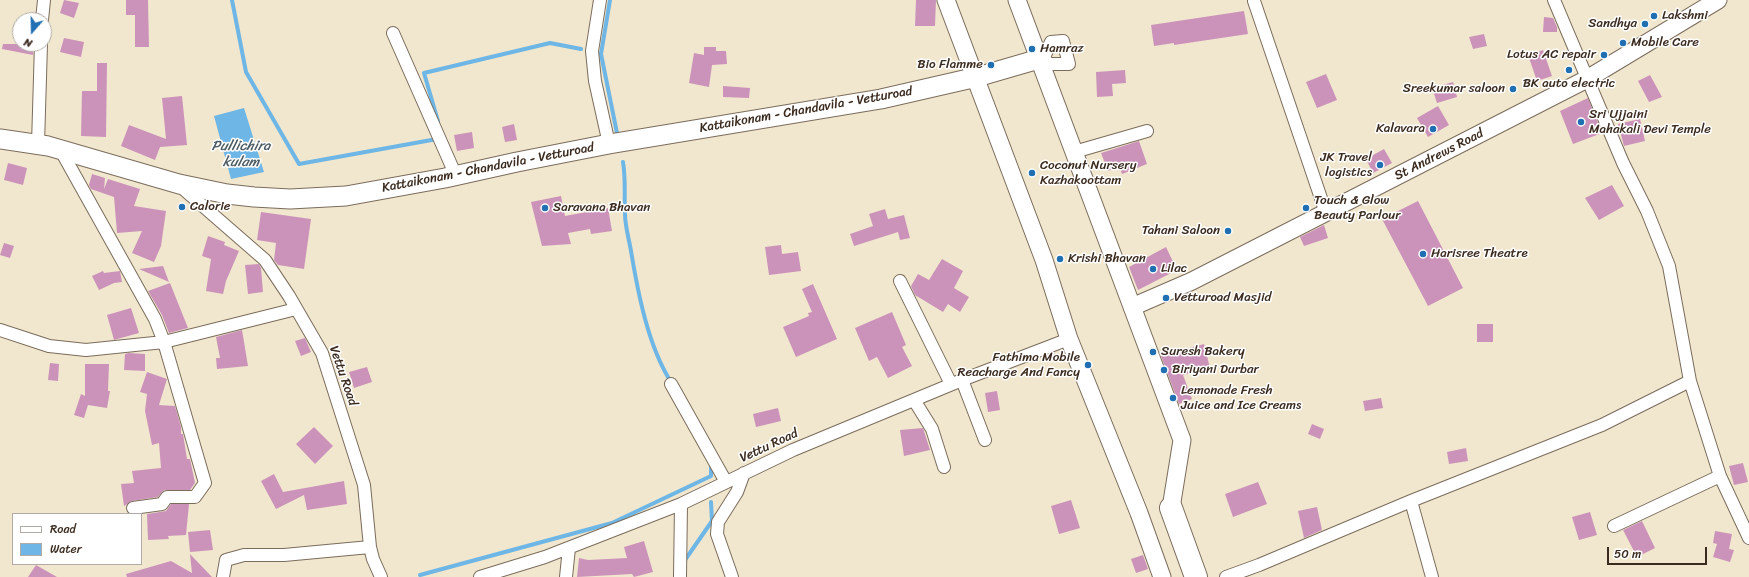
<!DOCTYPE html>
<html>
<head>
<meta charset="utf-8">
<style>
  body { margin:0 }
  #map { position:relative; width:1749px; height:577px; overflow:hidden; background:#f1e7ce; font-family:Sriracha,sans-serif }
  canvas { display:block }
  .legend { position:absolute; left:12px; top:513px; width:130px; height:52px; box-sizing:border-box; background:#fff; border:1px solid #b1aaa5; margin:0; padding:5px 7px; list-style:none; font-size:12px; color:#3b2a1e }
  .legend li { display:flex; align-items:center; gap:8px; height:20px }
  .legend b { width:20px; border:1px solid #b1aaa5 }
  .north { position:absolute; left:12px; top:12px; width:40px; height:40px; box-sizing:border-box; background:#fff; border:1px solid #b1aaa5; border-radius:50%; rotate:200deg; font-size:11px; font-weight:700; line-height:16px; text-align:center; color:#3b2a1e }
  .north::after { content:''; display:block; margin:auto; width:14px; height:18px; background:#1f6fb2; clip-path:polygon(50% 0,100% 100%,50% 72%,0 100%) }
  .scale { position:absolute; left:1607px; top:547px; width:100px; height:18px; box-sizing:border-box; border:2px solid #3b2a1e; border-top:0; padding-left:5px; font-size:12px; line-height:14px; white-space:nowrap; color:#3b2a1e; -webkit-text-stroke:3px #fff; paint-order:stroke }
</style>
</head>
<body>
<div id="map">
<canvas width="1749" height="577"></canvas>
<ul class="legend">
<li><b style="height:5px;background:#fff"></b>Road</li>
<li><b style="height:11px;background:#6db6e5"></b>Water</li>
</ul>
<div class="north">N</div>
<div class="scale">50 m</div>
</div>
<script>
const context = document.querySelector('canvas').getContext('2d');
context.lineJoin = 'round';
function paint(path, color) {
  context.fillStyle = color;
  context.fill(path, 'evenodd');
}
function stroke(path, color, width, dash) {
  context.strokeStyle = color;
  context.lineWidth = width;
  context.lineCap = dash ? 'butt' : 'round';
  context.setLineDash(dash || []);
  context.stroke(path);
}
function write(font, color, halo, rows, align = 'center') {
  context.font = font + ' Sriracha,sans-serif';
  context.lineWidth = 3;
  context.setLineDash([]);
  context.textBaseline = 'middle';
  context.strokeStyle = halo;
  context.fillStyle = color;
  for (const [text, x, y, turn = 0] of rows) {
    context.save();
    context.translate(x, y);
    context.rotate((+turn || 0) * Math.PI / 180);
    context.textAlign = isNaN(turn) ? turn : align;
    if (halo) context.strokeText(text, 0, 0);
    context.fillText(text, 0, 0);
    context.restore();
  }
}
const water = new Path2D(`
  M244,108L264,172L231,179L214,116Z`);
const stream = new Path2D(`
  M232,0L246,72L299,164L437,139
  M610,0L601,54L618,138
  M438,121L424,73L550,43L581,49
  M623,162C626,180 624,197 625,214C625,226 629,239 631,251C638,293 648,346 671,382
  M685,563V560L712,521L711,502
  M420,575L612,523L711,476V464`);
const building = new Path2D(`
  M64,0L79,3L74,18L60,13Z
  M126,0H148L149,47H135V15H126Z
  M916,0H936L935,26H915Z
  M1244,11L1248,34L1174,45V43L1154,46L1151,25Z
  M1544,17L1553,18L1557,27V32H1543Z
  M1484,34L1487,46L1473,49L1469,37Z
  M64,38L84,42L81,57L60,52Z
  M3,44H34L33,55L2,49Z
  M704,47H716V51H726L727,64L712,65L709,87L689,83L694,53L704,55Z
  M1543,50L1552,76L1537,81L1528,55Z
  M97,63H107L106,137L81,136L82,91H97Z
  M1125,70L1126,83L1112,84L1113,96L1097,97L1096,72Z
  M1326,74L1337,100L1317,108L1306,82Z
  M1650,75L1662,97L1649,102L1638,81Z
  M1453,82L1457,97L1437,103L1432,88Z
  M723,86L750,88L749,98L723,97Z
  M182,96L187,145L160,147L155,160L121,146L129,125L166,139L162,98Z
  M1588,98L1602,133L1573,144L1560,111Z
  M1438,106L1449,125L1428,137L1417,118Z
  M1640,119L1645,141L1624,146L1618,124Z
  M514,124L517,140L505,142L502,127Z
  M472,132L474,148L457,151L454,135Z
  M1139,141L1147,164L1122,174L1119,166L1108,171L1101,153Z
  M1384,149L1392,163L1373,173L1366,159Z
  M8,163L27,168L23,185L4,180Z
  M92,174L105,178L104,189L108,179L140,189L134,206L166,211L161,246L154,262L132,253L142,231L117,233L114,197L91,189L89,185Z
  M1612,185L1624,206L1599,220L1585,198Z
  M561,196L565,216L608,208L612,231L591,234L590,229L568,233L571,244L542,246L531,202Z
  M1418,201L1463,288L1428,306L1382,219Z
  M885,209L888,219L904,215L910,238L900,240L898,232L854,246L850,234L873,226L869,214Z
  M261,212L311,219L304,269L278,265L274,260L276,243L257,240Z
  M1324,225L1328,238L1304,246L1300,237Z
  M208,236L225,242L224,245L239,251L226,281L223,294L206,291L211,259L202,256Z
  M4,243L14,246L10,258L0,255Z
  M781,245L782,254L798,252L801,271L769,275L765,247Z
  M1166,247L1177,270L1138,290L1129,267Z
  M942,259L963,271L954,288L969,297L960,312L948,304L943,312L915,295L911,286L918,274L929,280Z
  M259,264L261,268L263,292L248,294L245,265Z
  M163,266L169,282L139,269Z
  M103,271L104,273L120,271L122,282L114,283L99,290L92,276Z
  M170,283L188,328L169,333L162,315L148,291Z
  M813,284L837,339L796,357L783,327L809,316L808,313L812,312L802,289Z
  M131,308L139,333L114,340L107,315Z
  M892,312L906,345L902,347L912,366L888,378L877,357L869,361L855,328Z
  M1477,324H1493V342H1477Z
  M242,330L248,366L217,369L216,358H220L216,337Z
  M305,338L311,352L301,356L295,341Z
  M1204,344L1210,368L1183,375L1192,399L1179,404L1161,356Z
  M129,353L145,354V371L124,370L125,354Z
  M50,363L59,364L58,381L48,380Z
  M85,364H109L108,391H110L107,408L88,405L84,418L74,415L81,394L85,396Z
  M367,367L372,382L354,388L349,372Z
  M147,372L167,379L159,405L175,406L181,427V434H183L187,459H190L195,483L190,490H164L158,497L132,501L124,506L121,484L134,483L132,471L161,468L159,443L152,445L145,411L147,394L140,392Z
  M997,391L1000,410L988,412L985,393Z
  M1381,398L1383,408L1365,411L1363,401Z
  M778,408L781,421L756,427L753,414Z
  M1312,424L1324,429L1320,439L1308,434Z
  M314,427L333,446L315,464L296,444Z
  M923,428L930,450L904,456L900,430Z
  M1466,448L1468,461L1449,464L1447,452Z
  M1743,463L1748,482L1734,485L1729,466Z
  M274,474L283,492L344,481L347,504L307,510L304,495L276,509L261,481Z
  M1258,482L1267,504L1233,517L1225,494Z
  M1071,500L1080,528L1059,534L1051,506Z
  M171,504H189L186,535L168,536L169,539L148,540L147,514L166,511Z
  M1317,507L1322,530L1304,538L1298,511Z
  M1590,512L1597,535L1579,540L1572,517Z
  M1642,521L1655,548L1637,557L1623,530Z
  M210,530L213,550L190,552L188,532Z
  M1715,531L1732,534L1729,549L1734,550L1730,562L1713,557L1717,544L1713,543Z
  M644,541L653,572L634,577L632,574L577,577L579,558L588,560L627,558L624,547Z
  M190,554L212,577H127L126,574L171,561L192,573Z
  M1143,555L1148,569L1136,573L1131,559Z
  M36,565L57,577H28Z`);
const street = new Path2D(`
  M600,0L592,51L595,81L609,144
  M1554,0L1623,163L1647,211L1669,266L1690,381L1720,476L1749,538
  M1254,1L1326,213
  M42,20L44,0
  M393,33L456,176
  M1039,59L1044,57L1048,64H1069L1063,41L1051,42L1044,57
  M38,144L41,44
  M60,149L155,319L164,342L205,483L195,497H167L162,504L133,508
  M1074,152L1147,131
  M180,186L265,260L289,296L322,353L364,485L370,547L373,559L381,577
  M900,281L951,384
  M0,330L49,346L86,350L164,342L296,309
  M962,380L985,440
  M671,384L726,482
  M914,400L932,429L944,467
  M1411,501L1432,577
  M1614,526L1720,476
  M223,577L226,560L244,555H284L370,547
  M480,577L545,557L681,504L793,450L962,380L1069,339
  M566,577L569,548
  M680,577L681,504
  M732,577L717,534L718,522L737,492L744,473
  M1226,577L1259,565L1411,501L1602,425L1690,381`);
const secondary = new Path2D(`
  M946,0L1044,260L1069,339L1139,513L1162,577
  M1017,0L1182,440L1171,508
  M1132,307L1192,281L1587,79L1718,0`);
const primary = new Path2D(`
  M0,139L48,146L179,184L227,194L254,197L290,199L346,196L445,178L517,162L609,144L881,99L977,77L1039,59`);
const highway = new Path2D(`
  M1171,508L1196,577`);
const markers = [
  [1654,16,4,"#1f6fb2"],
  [1645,24,4,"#1f6fb2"],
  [1623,43,4,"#1f6fb2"],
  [1032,49,4,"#1f6fb2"],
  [1604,55,4,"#1f6fb2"],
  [991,65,4,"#1f6fb2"],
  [1569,70,4,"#1f6fb2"],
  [1513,89,4,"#1f6fb2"],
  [1581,122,4,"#1f6fb2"],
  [1433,129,4,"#1f6fb2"],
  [1380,165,4,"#1f6fb2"],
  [1032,173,4,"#1f6fb2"],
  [182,207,4,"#1f6fb2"],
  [545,208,4,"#1f6fb2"],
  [1306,208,4,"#1f6fb2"],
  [1228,231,4,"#1f6fb2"],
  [1423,254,4,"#1f6fb2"],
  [1060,259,4,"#1f6fb2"],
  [1153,269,4,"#1f6fb2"],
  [1166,298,4,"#1f6fb2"],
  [1153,352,4,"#1f6fb2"],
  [1088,365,4,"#1f6fb2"],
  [1164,370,4,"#1f6fb2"],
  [1173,398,4,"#1f6fb2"]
];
const poiNames = [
  ["Lakshmi",1662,16],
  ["Sandhya",1637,24,"right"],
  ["Mobile Care",1631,43],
  ["Hamraz",1040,49],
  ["Lotus AC repair",1596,55,"right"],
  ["Bio Flamme",983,65,"right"],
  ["BK auto electric",1569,84,"center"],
  ["Sreekumar saloon",1505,89,"right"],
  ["Sri Ujjaini",1589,115],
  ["Mahakali Devi Temple",1589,130],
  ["Kalavara",1425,129,"right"],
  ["JK Travel",1372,158,"right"],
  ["logistics",1372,173,"right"],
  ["Coconut Nursery",1040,166],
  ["Kazhakoottam",1040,181],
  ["Touch & Glow",1314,201],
  ["Beauty Parlour",1314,216],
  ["Calorie",190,207],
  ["Saravana Bhavan",553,208],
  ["Tahani Saloon",1220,231,"right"],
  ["Harisree Theatre",1431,254],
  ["Krishi Bhavan",1068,259],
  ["Lilac",1161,269],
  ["Vetturoad Masjid",1174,298],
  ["Suresh Bakery",1161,352],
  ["Fathima Mobile",1080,358,"right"],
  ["Reacharge And Fancy",1080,373,"right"],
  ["Biriyani Durbar",1172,370],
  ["Lemonade Fresh",1181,391],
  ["Juice and Ice Creams",1181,406]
];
const streetNames = [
  ["Kattaikonam - Chandavila - Vetturoad",806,110,-10],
  ["St Andrews Road",1439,155,-27],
  ["Kattaikonam - Chandavila - Vetturoad",488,168,-11],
  ["Vettu Road",343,376,71],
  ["Vettu Road",769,446,-25]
];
const waterNames = [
  ["Pullichira",241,146],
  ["kulam",241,162]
];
paint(water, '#6db6e5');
stroke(stream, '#6db6e5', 4);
paint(building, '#cc93ba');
stroke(street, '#7b6c5c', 14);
stroke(secondary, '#7b6c5c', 19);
stroke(primary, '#7b6c5c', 21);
stroke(highway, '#7b6c5c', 24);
stroke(street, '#fff', 12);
stroke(secondary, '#fff', 17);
stroke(primary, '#fff', 19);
stroke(highway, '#fff', 22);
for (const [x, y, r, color] of markers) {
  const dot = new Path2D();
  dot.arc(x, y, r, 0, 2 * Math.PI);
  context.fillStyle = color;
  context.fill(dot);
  stroke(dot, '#fff', 1.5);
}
write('13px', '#3b2a1e', '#fff', poiNames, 'left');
write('13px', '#3b2a1e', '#fff', streetNames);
write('italic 14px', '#4c5b64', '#fff', waterNames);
</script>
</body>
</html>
